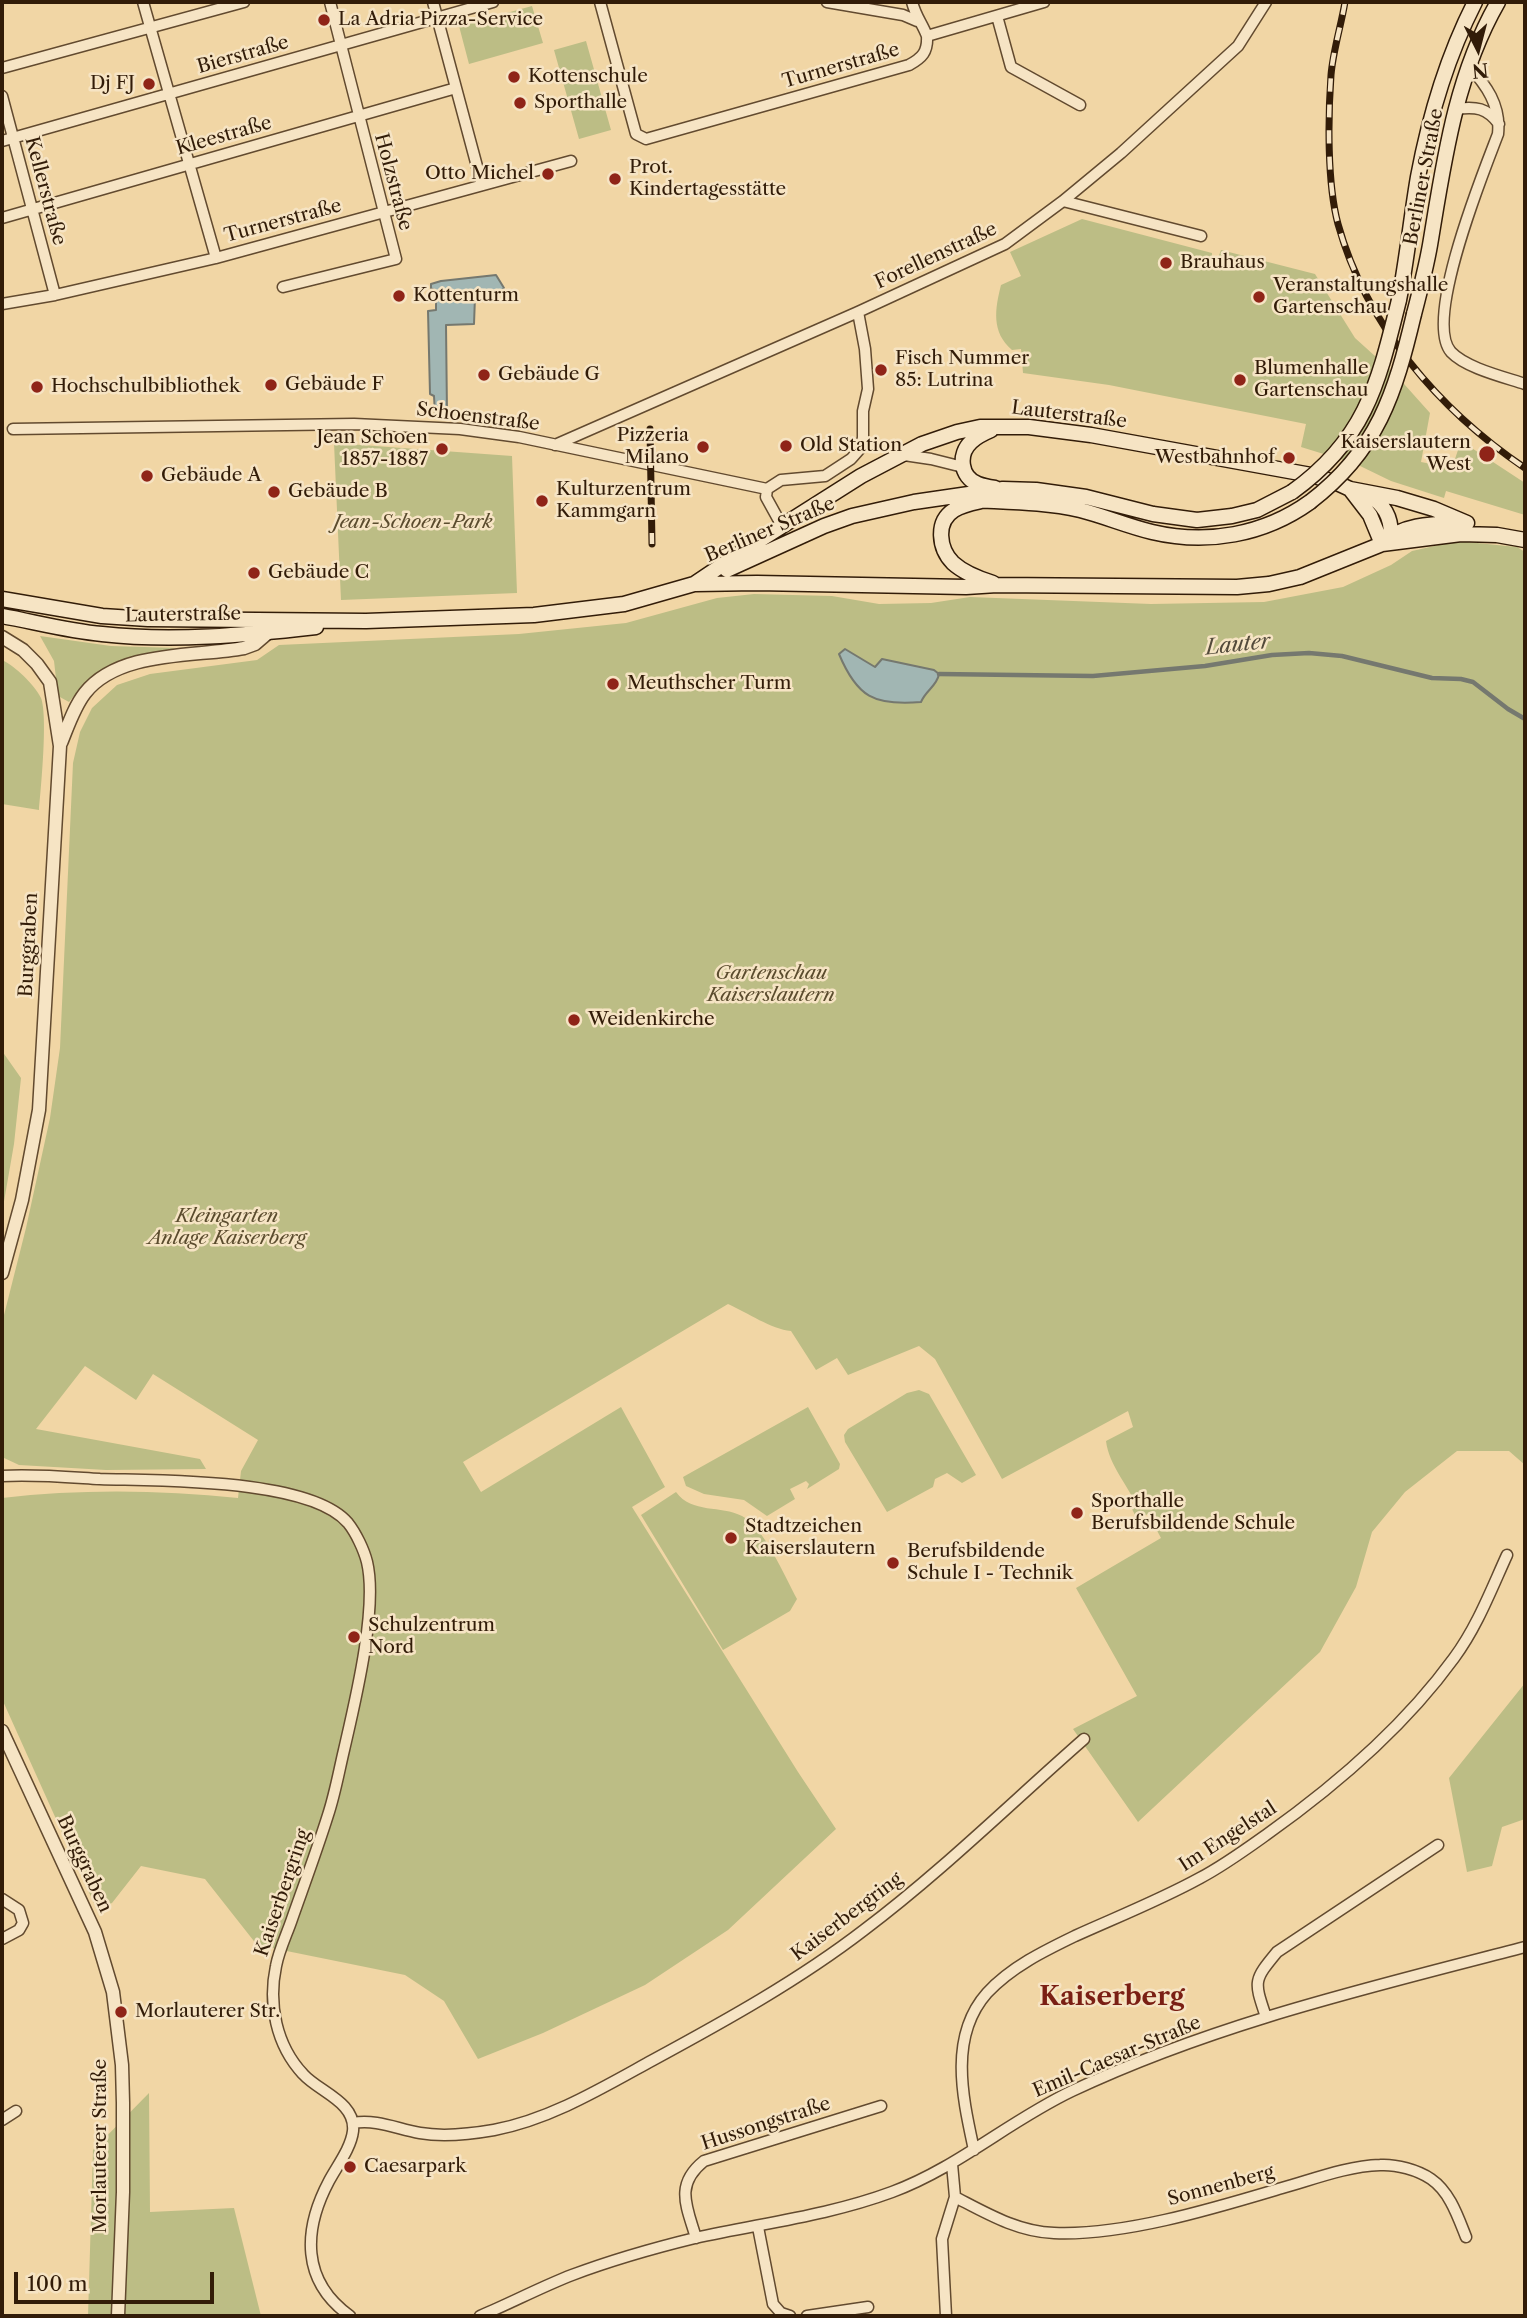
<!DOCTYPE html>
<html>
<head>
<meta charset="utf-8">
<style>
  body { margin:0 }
  #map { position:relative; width:1527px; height:2318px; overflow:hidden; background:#f1d6a5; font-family:"Libre Caslon Text",serif }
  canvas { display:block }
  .frame { position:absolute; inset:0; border:4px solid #321c08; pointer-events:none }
  .north { position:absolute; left:1443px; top:14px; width:70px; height:70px; -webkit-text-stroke:5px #f6e4c4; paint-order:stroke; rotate:174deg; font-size:19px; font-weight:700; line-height:28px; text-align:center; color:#321c08 }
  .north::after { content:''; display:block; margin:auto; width:24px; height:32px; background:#321c08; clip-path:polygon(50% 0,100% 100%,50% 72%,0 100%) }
  .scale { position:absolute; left:14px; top:2272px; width:200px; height:32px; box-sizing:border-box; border:4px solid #321c08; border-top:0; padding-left:9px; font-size:21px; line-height:24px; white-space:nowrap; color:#321c08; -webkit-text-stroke:5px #f6e4c4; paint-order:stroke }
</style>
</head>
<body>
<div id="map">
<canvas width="1527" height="2318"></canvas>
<div class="frame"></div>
<div class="north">N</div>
<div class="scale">100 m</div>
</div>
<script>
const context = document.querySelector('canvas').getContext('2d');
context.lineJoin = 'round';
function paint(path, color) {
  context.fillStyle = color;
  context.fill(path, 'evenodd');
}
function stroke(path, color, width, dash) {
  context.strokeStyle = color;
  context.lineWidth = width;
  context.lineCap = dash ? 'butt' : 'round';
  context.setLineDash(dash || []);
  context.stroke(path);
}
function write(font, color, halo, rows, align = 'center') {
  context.font = font + ' "Libre Caslon Text",serif';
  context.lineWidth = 5;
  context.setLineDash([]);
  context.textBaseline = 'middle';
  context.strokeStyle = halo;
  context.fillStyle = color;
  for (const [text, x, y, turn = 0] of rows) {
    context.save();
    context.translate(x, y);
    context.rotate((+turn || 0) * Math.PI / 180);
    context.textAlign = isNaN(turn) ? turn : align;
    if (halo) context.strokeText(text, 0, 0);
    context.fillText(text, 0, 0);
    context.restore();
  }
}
const green = new Path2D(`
  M532,6L543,43L469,64L459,26Z
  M586,41L611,130L579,139L554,50Z
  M1082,219L1212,253V256L1218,258L1221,250L1315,274L1355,338L1396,375L1430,413L1421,462L1452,468L1461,441L1525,483V515L1446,491L1444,498L1391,481L1356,464L1301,447L1306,424L1109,385L1023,373L1021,349L1012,350C991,332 995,309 1001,285L1021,276L1010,252Z
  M334,443L512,456L517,593L341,600Z
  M1457,541L1517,547L1525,552V1465L1509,1451H1457L1405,1492L1372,1532L1356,1587L1320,1652L1138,1822L1073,1729L1137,1696L1076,1588L1161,1538L1148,1514L1137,1519L1132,1509L1137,1506C1127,1484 1109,1465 1106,1441L1133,1427L1128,1411L1002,1479L935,1359L919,1346L848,1375L837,1358L816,1370L791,1331C771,1329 748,1313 728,1304L463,1462L481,1492L621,1407L665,1487L632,1507L798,1772L836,1829L728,1930L645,1985L543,2033L478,2059L444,2001L405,1975L257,1945L205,1879L141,1866L112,1903L97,1910L2,1699V1498C80,1489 160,1490 238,1498L241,1471L258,1440L153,1374L136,1400L85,1366L36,1429L200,1459L206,1469L106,1470L19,1465L2,1457V1323L26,1228L50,1118L60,1048L73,763L80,732L92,708L117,685L150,674L257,660L279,645L519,634L626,623L717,598L754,594L832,596L879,604L931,603L970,597L1151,604L1264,602L1343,587L1391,565L1412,551Z
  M40,636L111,646L177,648C127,658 102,659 69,702L58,696L54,661Z
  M2,660C15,666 34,684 41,698C48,716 41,788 39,810L2,804Z
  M2,1051L21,1078L14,1144L2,1213Z
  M919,1390L929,1394L976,1475L962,1483L947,1473L935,1479L933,1487L887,1512L845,1442L844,1435L848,1429L907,1393Z
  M808,1407L840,1464L839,1469L807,1489L809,1484L806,1481L790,1489L795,1499L767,1516L744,1500L704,1494L686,1486L683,1477Z
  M676,1492C692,1514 721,1505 742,1516C764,1527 785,1577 797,1599L790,1611L723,1650L641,1515Z
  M1525,1683V1819L1502,1827L1492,1866L1467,1872L1449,1778Z
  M149,2093L150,2212L234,2208L261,2316H88L93,2150Z`);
const water = new Path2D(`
  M496,275L504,288L502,291L475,297L474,324L446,325L447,414H435L434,396L430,394L428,311L436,310V291L431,288V284L441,281Z
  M845,649L875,667L882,659L934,670L939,674C937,686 926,690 921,702C874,706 857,697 839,654Z`);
const stream = new Path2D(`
  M939,674L1093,676L1205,666L1272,655L1309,653L1342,656L1432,678L1461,679L1473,682L1508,709L1525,719`);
const minor = new Path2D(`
  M143,2L216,258
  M433,2L482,185
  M600,2L636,134L646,139L909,65C922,58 928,52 927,36L1044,2
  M827,2L903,15L917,21
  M912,2C916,17 922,23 927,36
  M997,16L1011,67L1080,105
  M1468,65C1486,85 1501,105 1498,134C1484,171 1423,320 1451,352C1466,368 1504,377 1525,384
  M2,68L244,2
  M2,96L55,295
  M1456,109C1476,106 1487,108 1499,124
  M2,141L493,2
  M1063,201L1201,236
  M2,218L456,88
  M283,287L396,259L330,2
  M2,304L55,295L216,258L571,161
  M13,429L354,424L460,429L519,437L767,489
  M555,445L858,312L1005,244L1063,201L1121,153L1238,46L1266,2
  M904,455L931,459L963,467
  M767,489L781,480L825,476L851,459L859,450L863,438V411L868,389L865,349L858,312
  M767,489L766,497L782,526
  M2,1476C34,1474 67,1477 100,1479C158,1481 310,1478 348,1523C356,1533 364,1550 367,1562C378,1608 355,1702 344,1750C339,1771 335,1794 328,1815C317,1850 304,1885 292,1919C287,1934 279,1950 276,1966C268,2004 276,2045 303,2074C319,2092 356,2102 353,2131C351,2148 337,2166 329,2181C303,2230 301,2281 350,2316
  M2,1899L19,1910L23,1923L19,1930L2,1939
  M1266,2017C1254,1981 1253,1981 1277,1952L1438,1845
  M2,2120L16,2111
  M353,2123C377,2119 397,2129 420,2133C443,2137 471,2134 494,2130C551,2119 602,2088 653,2060C725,2021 799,1980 864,1930C941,1872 1011,1803 1084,1739
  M974,2150C963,2099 948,2037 987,1993C1011,1967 1044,1951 1075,1936C1117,1917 1160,1900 1200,1878C1223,1866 1245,1850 1266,1835C1335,1786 1404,1727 1454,1658C1477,1627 1491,1590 1507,1555
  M955,2197C986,2213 1018,2232 1054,2233C1124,2236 1215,2208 1282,2188C1314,2179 1347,2166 1380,2165C1396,2164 1418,2170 1431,2179C1450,2192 1458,2217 1466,2237
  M758,2227L773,2304L781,2313L790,2316
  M696,2238C687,2207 674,2185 704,2161L881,2106
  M480,2316C511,2303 541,2287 572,2275C612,2260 654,2248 695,2238C762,2223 827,2216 892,2192C957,2168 1009,2121 1072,2091C1216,2023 1372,1987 1525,1947
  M807,2316L868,2307
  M946,2316L942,2239L955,2197L952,2164`);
const tertiary = new Path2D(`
  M2,637L23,650L37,664L50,682L60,746L39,1110L22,1200L2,1273
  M61,743C68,726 74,707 85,693C119,650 195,657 244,648L255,644L269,632
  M2,1731L95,1932L113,1992L122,2065L123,2103V2192L118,2316`);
const secondary = new Path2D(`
  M1399,300C1407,259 1411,218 1418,177C1429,118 1448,55 1475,2
  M1414,314C1420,291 1426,268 1430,245C1444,161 1455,77 1498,2
  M991,430C984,433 976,437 971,442C958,454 960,477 978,484C983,486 989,487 995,488
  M1350,489L1370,515L1382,544
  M1369,495C1384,505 1391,516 1391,535
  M973,500C1009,502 1045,502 1080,510C1104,516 1127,526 1152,532C1207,545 1264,535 1310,502
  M981,501C972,503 962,505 954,510C935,522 939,549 953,563C964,573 980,579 993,583
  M1383,543C1403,523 1436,524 1463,523
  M727,570L824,526L852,516L914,502L1003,489L1036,490L1086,497L1153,514L1197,520L1232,516L1257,510L1292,492
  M695,584L757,583L966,587L997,585L1237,587L1269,584L1300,577L1382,544L1461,534L1497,535L1525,540
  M2,599L102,616L148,619L366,621L534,615L624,604L694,584L752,545L861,476L922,444L957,432L980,427H1029L1091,435L1311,475L1337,483L1350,489L1397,498L1434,509L1467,523
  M2,616C35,622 68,631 102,634C172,642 246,635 316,627`);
const rail = new Path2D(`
  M1345,2C1341,26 1333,51 1331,75C1328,117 1327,183 1338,224C1366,325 1439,410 1525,468
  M650,429L652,544`);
const secondaryBridge = new Path2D(`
  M1292,492C1366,439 1378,384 1399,300
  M1310,502C1378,450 1395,394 1414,314`);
const markers = [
  [324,20,7,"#8f2418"],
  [514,77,7,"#8f2418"],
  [149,84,7,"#8f2418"],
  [520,103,7,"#8f2418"],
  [548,174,7,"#8f2418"],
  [615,179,7,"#8f2418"],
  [1166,263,7,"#8f2418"],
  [399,296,7,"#8f2418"],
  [1259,297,7,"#8f2418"],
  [881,370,7,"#8f2418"],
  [484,375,7,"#8f2418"],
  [1240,380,7,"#8f2418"],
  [271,385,7,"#8f2418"],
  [37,387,7,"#8f2418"],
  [786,446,7,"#8f2418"],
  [703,447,7,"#8f2418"],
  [442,449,7,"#8f2418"],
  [1487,454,9,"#8f2418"],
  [1289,458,7,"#8f2418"],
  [147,476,7,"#8f2418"],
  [274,492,7,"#8f2418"],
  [542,501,7,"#8f2418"],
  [254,573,7,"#8f2418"],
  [613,684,7,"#8f2418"],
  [574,1020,7,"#8f2418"],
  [1077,1513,7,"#8f2418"],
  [731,1538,7,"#8f2418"],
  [893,1563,7,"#8f2418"],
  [354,1637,7,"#8f2418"],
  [121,2012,7,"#8f2418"],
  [350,2167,7,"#8f2418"]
];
const poiNames = [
  ["La Adria Pizza-Service",338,20],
  ["Kottenschule",528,77],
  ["Dj FJ",135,84,"right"],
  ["Sporthalle",534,103],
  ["Prot.",629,168],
  ["Kindertagesstätte",629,190],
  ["Otto Michel",534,174,"right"],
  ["Brauhaus",1180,263],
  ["Veranstaltungshalle",1273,286],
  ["Gartenschau",1273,308],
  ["Kottenturm",413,296],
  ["Fisch Nummer",895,359],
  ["85: Lutrina",895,381],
  ["Blumenhalle",1254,369],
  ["Gartenschau",1254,391],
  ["Gebäude G",498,375],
  ["Gebäude F",285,385],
  ["Hochschulbibliothek",51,387],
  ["Pizzeria",689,436,"right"],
  ["Milano",689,458,"right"],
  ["Jean Schoen",428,438,"right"],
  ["1857-1887",428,460,"right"],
  ["Kaiserslautern",1471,443,"right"],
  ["West",1471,465,"right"],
  ["Old Station",800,446],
  ["Westbahnhof",1275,458,"right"],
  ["Gebäude A",161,476],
  ["Kulturzentrum",556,490],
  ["Kammgarn",556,512],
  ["Gebäude B",288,492],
  ["Gebäude C",268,573],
  ["Meuthscher Turm",627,684],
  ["Weidenkirche",588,1020],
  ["Sporthalle",1091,1502],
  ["Berufsbildende Schule",1091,1524],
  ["Stadtzeichen",745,1527],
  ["Kaiserslautern",745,1549],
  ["Berufsbildende",907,1552],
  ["Schule I - Technik",907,1574],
  ["Schulzentrum",368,1626],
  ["Nord",368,1648],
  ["Morlauterer Str.",135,2012],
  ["Caesarpark",364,2167]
];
const streetNames = [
  ["Bierstraße",243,55,-16],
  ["Turnerstraße",841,66,-16],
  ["Kleestraße",224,136,-16],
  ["Berliner Straße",1424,177,-79],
  ["Holzstraße",393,182,75],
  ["Kellerstraße",45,191,75],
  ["Turnerstraße",283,221,-15],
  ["Forellenstraße",936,256,-25],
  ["Lauterstraße",1069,415,7],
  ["Schoenstraße",478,417,7],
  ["Berliner Straße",770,530,-23],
  ["Lauterstraße",183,615,-1],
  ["Burggraben",29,945,-87],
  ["Im Engelstal",1228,1837,-33],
  ["Burggraben",84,1864,65],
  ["Kaiserbergring",283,1893,-71],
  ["Kaiserbergring",847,1917,-37],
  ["Emil-Caesar-Straße",1117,2057,-23],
  ["Hussongstraße",766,2124,-18],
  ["Morlauterer Straße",101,2146,-90],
  ["Sonnenberg",1221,2186,-15]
];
const parkNames = [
  ["Jean-Schoen-Park",413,523],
  ["Gartenschau",771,974],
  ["Kaiserslautern",771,996],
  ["Kleingarten",227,1217],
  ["Anlage Kaiserberg",227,1239]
];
const waterNames = [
  ["Lauter",1238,645,-6]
];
const districtNames = [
  ["Kaiserberg",1112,1997]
];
paint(green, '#bcbd85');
paint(water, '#a1b6b3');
stroke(water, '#75786f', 2);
stroke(stream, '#75786f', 4.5);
stroke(minor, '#624a2f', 13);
stroke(tertiary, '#624a2f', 15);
stroke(secondary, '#321c08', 17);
stroke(minor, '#f6e4c4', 10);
stroke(tertiary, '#f6e4c4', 12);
stroke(secondary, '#f6e4c4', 14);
stroke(rail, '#321c08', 7);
stroke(rail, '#f6e4c4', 4.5, [13]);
stroke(secondaryBridge, '#321c08', 17, []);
stroke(secondaryBridge, '#f6e4c4', 14);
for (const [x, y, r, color] of markers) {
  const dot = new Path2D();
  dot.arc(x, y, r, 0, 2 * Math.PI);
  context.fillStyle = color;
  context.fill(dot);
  stroke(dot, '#f6e4c4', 2.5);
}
write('19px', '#321c08', '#f6e4c4', poiNames, 'left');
write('19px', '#321c08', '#f6e4c4', streetNames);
write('italic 19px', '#5b4c2e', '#f6e4c4', parkNames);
write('italic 21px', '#534a3b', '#f6e4c4', waterNames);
write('bold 26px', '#7a1f14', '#f6e4c4', districtNames);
</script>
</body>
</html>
